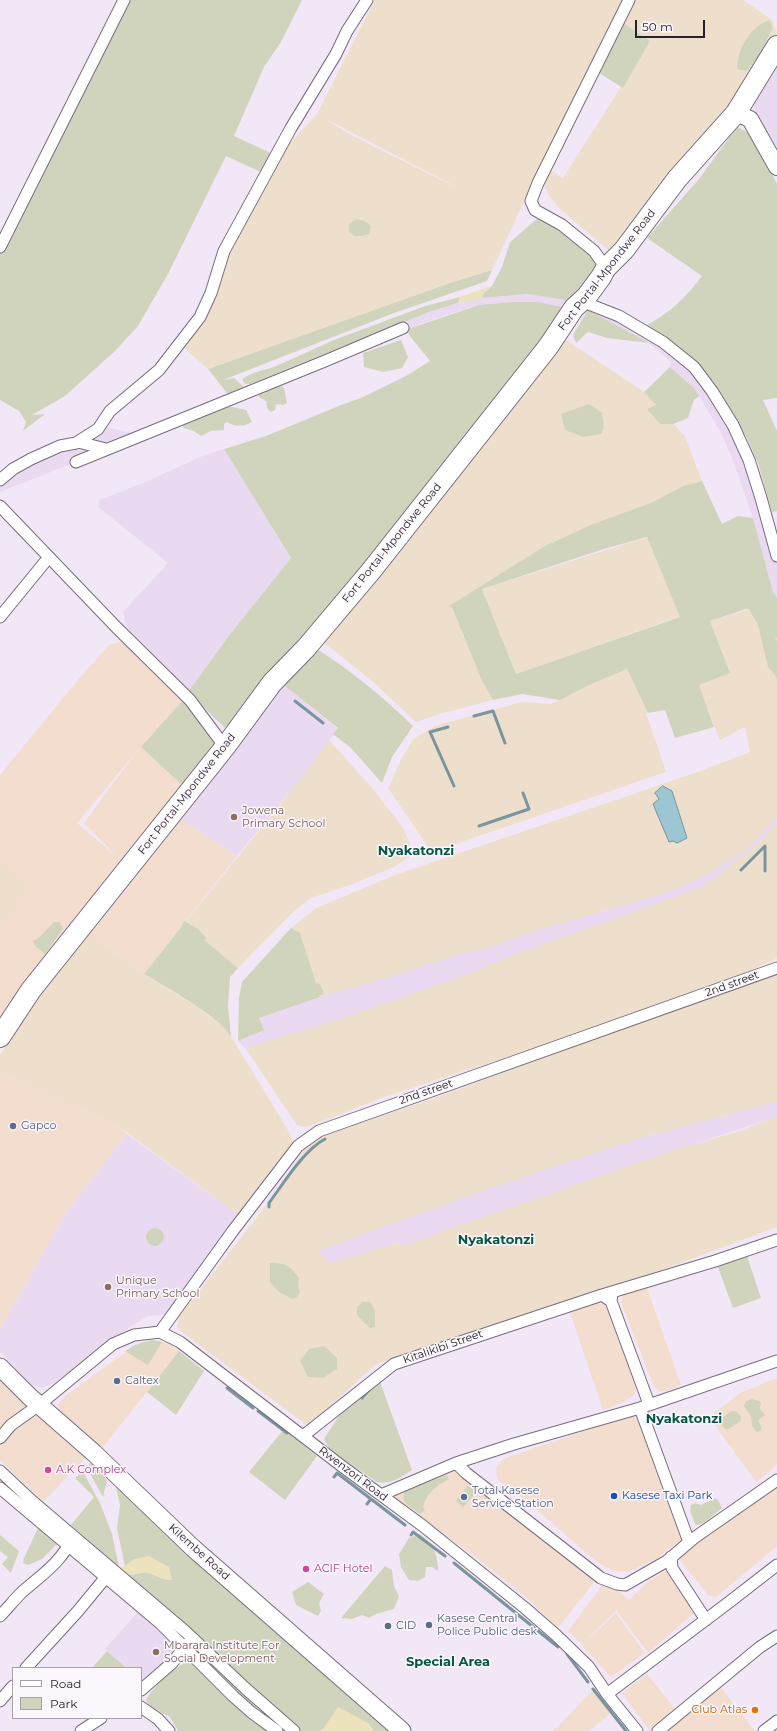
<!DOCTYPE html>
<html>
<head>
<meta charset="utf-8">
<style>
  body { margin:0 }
  #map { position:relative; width:777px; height:1731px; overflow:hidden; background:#f2e7f7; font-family:Montserrat,sans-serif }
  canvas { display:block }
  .legend { position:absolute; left:12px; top:1667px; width:130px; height:52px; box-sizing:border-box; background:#fcf7fd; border:1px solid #a6a2a7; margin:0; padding:5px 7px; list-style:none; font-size:12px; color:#262227 }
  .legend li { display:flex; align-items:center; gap:8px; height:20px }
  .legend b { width:20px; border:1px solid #a6a2a7 }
  .scale { position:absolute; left:635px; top:20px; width:70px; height:18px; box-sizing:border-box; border:2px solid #262227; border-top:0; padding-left:5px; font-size:12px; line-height:14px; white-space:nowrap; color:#262227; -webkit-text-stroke:3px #fcf7fd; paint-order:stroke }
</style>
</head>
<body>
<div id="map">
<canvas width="777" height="1731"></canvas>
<ul class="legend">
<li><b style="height:5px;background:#fff"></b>Road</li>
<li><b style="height:11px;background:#d1d4bc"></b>Park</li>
</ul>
<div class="scale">50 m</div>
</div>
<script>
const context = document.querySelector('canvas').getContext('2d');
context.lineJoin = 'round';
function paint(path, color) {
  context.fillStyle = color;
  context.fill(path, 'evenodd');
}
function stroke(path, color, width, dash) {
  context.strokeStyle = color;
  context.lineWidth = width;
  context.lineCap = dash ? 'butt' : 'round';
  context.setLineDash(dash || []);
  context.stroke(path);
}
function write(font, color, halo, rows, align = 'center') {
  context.font = font + ' Montserrat,sans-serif';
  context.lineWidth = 3;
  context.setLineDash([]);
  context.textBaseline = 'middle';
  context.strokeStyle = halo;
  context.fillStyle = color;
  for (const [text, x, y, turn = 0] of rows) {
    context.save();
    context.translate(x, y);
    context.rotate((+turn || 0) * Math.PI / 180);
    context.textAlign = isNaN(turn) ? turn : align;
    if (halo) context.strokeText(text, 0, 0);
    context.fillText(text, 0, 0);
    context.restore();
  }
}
const commercial = new Path2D(`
  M120,642L130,648L183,700L141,747L183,786L0,1020V775L77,681L109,645ZM137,751L84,823L117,857L77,823Z
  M176,816L237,856L144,974L86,932Z
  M0,1070L122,1129L127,1134L65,1214L0,1330Z
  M646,1285L681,1385L667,1391H660L654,1387L621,1302L622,1297L626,1292Z
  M597,1303L603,1304L607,1307L637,1386L634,1395L623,1402L603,1410L570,1312Z
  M152,1340L167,1342L179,1351L100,1451L59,1411L58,1405L64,1397L113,1361L141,1342Z
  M0,1370L89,1454L43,1502L0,1460Z
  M777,1378V1465L756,1482L709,1417L740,1393Z
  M628,1416L635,1417L641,1423L683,1539L656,1559L628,1572L615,1571L598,1563L527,1501L499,1481L496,1474L497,1466L506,1458Z
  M456,1468L599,1576L558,1628L527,1598L474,1556L393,1497L397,1493Z
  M777,1478V1546L716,1597L709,1596L679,1559L713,1528Z
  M668,1569L694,1602V1613L648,1653L616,1610L583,1644L616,1613L645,1653L611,1677L582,1646L583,1645L568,1631L606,1580L629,1600L649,1581Z
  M647,1674L679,1714L656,1731H650L622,1693Z
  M717,1682L755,1731H668Z
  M595,1688L613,1711L589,1731H553Z`);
const industrial = new Path2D(`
  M375,0H624L580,83L492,270L450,283L208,369L182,346L221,255L276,158L317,114ZM324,118L472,195L349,134Z
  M632,0H743L772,20L777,33L731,107L613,254L559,208L551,198L545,187L546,175L550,170L563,178L650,41L622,22Z
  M566,340L644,392L685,436L702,481L683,486L653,502L545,546L452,607L482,681L493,700L443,713L416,722L373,682L321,640Z
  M648,537L681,616L516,674L482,589Z
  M777,601V817L746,850L697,880L668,892L542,929L486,949L463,953L381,980L320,997L291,928L316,908L395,875L698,772L750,752L745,727L720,740L698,685L730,673L710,621Z
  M627,669L648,713H646L666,772L435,851L430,850L388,788L401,760L413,739L437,725L522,702L551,704L587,686Z
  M329,740L373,789L402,826L410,843L409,857L394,867L350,885L311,898L294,911L238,968L184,924L302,777Z
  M777,823V958L772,961L699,992L584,1032L384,1097L310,1126L304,1127L297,1125L245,1048L349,1016L470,973L510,956L701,887L761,841Z
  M0,863L30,887L0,921Z
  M86,932L144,974L200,1009L227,1030L288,1130L293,1142L291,1150L241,1217L122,1129L0,1070V1055L49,979Z
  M777,970V1102L640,1138L329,1262L330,1263L399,1242L400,1246L425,1238L464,1223L538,1198L678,1148L696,1144L742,1130L777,1116V1227L584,1299L508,1320L375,1365L308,1426L183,1333L177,1327L179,1317L275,1194L308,1144L318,1138L432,1099Z`);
const built = new Path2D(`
  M777,60V147L762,126L757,117L754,106V97Z
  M529,294L578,302L571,309L510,302L479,305L455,312L420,324L322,365L0,492V480L104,427L134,433L303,361L429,312L458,303L483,298Z
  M590,308L623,321L661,344L693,370L734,429L777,557V601L773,592L753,518L731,455L720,431L694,388L670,367L671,362L649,343L599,324L605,319L588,310Z
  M224,449L291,558L231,633L188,692L127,628L123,612L168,563L98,507L99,500L141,484L200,457Z
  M281,683L338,729L302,777L237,856L176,816Z
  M777,817V823L761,841L702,887L510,956L470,973L349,1016L245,1048L238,1041L263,1030L259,1018L276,1011L320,997L381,980L463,953L486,949L542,929L668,892L697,880L746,850Z
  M777,1102V1116L767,1120L696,1144L678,1148L538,1198L464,1223L425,1238L400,1246L399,1242L330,1263L318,1251L462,1198L640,1138Z
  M127,1134L241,1217L166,1315L148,1316L133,1325L54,1383L43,1388L35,1386L30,1384L0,1351V1330L65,1214Z
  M143,1606L181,1649L144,1681L141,1679V1668H128L105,1649Z`);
const green = new Path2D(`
  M126,0H302L281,42L264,67L234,136L275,155L265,174L226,156L169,272L138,326L115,351L65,396L32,415L45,414L23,431L26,422L19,411L0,400V253Z
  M769,20L773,27L759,56L746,71L737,69C737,49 750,27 769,20Z
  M622,22L650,41L623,88L599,73Z
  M737,127L753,135L777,184V398L763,400L777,431V511L772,512L758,463L746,436L734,420L714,382L693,360L645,326C669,314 686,297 702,276L647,238L699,179Z
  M538,218L556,221L604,260L578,302L527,294L483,298V294L492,286L502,267L510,242Z
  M356,219L365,221L371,226L369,234L362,236H354L349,232V224Z
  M492,270L487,281L394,313L223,380L234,378L244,387L228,394L208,369L450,283Z
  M460,297L458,303L429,312L250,384H245L242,379L253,373L274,367L334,340L425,306Z
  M510,302H538L571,309C458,451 345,592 225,728L188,692L231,633L291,558L224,449L266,436L341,405L361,398L406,376L430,361L409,335L408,329L479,305Z
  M588,310L649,343L607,338L588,332L576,343L573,335Z
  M401,340L408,357L402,368L383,372L364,367L363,353Z
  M670,367L694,388L699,396L694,400L688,418L673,424H660L647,409L656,405L644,392Z
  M275,383L284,388L287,403L283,405L276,404L275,410L271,412C267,409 266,406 267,402L259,397L258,394Z
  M589,404L602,413L604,427L601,434L583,437L565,430L561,414Z
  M223,405L246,410L252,422C244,427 235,427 227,422L224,424V430L211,431L201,436L194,431L184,428L182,423Z
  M702,481L722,524L738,516L753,518L773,592L777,598V637L775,639L777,641V680L775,675L768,667L758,625L749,609H746L710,621L730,673L699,685L714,727L675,738L665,710L648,713L627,669L587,686L560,700L522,694L493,700L482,681L452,607L449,606L545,546L591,525L653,502L683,486ZM647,537L680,617L516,674L482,589L604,549Z
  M317,649C352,671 383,697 413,726L392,757L382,783L351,748L333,734L338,728L281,683Z
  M183,700L216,737V745L183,786L141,747Z
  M184,921L197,928L207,939L204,940L238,968L230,977L228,1006L231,1037C219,1016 167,988 144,974L182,926Z
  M54,922H60L63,929L45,954L35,946L33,941L40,937Z
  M291,928L300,933L316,983L320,984L323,991L322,995H319L320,997L259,1018L264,1030L238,1041L239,998L242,982Z
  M146 1237a9 9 0 1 1 18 0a9 9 0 1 1-18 0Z
  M744,1247L761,1298L733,1308L715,1259Z
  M270,1263C286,1263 289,1265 299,1278L298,1286L300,1292L298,1296L293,1299L279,1292L270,1282Z
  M362,1302H371L375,1312V1327L370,1328L357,1315V1307Z
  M152,1340L162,1342L148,1365L125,1351L135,1345Z
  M324,1346L337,1358V1369L323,1378L308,1377L300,1361L309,1349Z
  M179,1351L204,1371L176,1415L147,1392Z
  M379,1379L412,1470C401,1477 391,1485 377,1482L330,1450L324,1439L342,1411Z
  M752,1399L761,1402L760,1409L765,1415L758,1420L762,1429L758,1432C751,1429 752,1423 751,1417C750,1413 745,1409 744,1405L746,1401Z
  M731,1411H736L741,1417V1421L727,1430L720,1424V1420Z
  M284,1429L317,1456L285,1500L249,1472Z
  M90,1463L100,1470L107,1481L103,1497L87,1468Z
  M83,1472L100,1503L112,1534L119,1567L71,1525L94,1497L75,1478Z
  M447,1475L449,1479C437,1485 426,1494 423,1507L425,1510L420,1514C412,1508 395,1499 408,1489Z
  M115,1482L392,1731H374L368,1723L323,1729L320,1731H299L266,1699L250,1688L165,1606L129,1575L146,1572L167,1580L135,1559L125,1566L117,1528L120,1505Z
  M467,1486L475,1490L476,1493L463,1507L456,1501Z
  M715,1498L718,1500L722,1508L705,1522L698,1525L695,1524L690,1511L691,1505L695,1503L701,1505Z
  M38,1528L57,1544L42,1559L28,1565L23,1563L24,1558Z
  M420,1534C433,1544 438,1554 438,1571L432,1567H426L425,1577L418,1581L409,1580L401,1567L399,1554L409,1538Z
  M0,1535L19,1551L11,1573L2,1564L8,1557L0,1551Z
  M385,1566L392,1570L394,1586L399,1596L394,1609L376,1614L369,1618L362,1615L352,1619L341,1618Z
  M308,1582L324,1594L319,1603L321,1611L318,1616L296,1605L292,1592Z
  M107,1651L127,1668H92Z
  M194,1657C227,1673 253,1704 278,1731H178L170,1717L151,1708L146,1700C157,1681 176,1667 194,1657Z`);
const sand = new Path2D(`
  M491,286L483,294V298L458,303L460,297Z
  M149,1556L169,1567L172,1580H167L146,1572L129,1575L119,1567L125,1566L135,1559Z
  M338,1707L368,1723L374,1731H320L323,1729Z`);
const water = new Path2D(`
  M663,786L672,791L687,838L677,843L673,841L669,842L653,804L659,799L655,793Z`);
const stream = new Path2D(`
  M295,701L323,723
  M474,716L493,711L505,743
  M448,727L430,732L454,786
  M479,826L529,809L523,793
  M741,870L765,846V871
  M269,1207V1203C283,1184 304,1150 325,1139
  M227,1388L253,1408
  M362,1398L369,1390
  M258,1411L287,1433
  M334,1477L337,1473L405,1525
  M367,1504L371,1499
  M411,1535L413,1532L445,1556
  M454,1563L558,1647
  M567,1654L588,1682
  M593,1689L626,1731`);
const street = new Path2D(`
  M0,247L124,0
  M606,268L594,251L562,225L535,210L531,201L538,183L629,0
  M578,303H586L619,316L663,342L694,367L712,391L733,425L749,460L761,498L777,556
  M78,442L106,449
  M76,462L325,361L403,328
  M0,480L13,469L31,459L60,446L76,443L98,429L110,411L159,370L200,317L211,293L224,251L291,128L336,54L347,31L367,0
  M0,506L117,628L190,700L225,747
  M0,617L49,557
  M612,1294L611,1301L649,1404
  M602,1295L715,1261L777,1240
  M160,1332L232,1232L298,1146L319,1131L777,968
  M640,1408L689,1542
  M303,1436L394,1364L602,1295L611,1301
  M0,1438L11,1425L39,1405L113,1344L134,1335L160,1332L180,1342L343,1467L423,1526L525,1608L556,1635L589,1667L607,1694L637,1731
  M456,1463L466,1473L601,1578L617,1584L625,1585L667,1561L694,1538L777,1480
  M0,1471L32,1501L186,1632L245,1688L294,1731
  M0,1488L160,1623L233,1696L251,1712L277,1731
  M381,1495L456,1463L514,1444L640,1408L777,1361
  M671,1557L672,1568L706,1620
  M0,1616C7,1609 14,1600 21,1593C40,1576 62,1562 72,1538
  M26,1668L78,1611L106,1577
  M141,1690L172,1663L188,1643
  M607,1694L728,1603L777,1565
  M0,1701L13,1686
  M141,1707L158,1719L169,1731
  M81,1731L101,1718
  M658,1731L760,1647L777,1636
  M764,1731L777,1721`);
const secondary = new Path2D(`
  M736,113L750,119L777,167`);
const primary = new Path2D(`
  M0,1367L30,1397L94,1453L193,1548L402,1731`);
const highway = new Path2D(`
  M0,1037L31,990L225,747L272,683L306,648L371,571L548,347L574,308L587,296L601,277L606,268L624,250L677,179L736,113L777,46`);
const markers = [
  [234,817,4,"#8d6e63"],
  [13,1126,4,"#5c6f8a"],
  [108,1287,4,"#8d6e63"],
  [117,1381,4,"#5c6f8a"],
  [48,1470,4,"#d1479c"],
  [614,1496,4,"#1a4fb4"],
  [464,1497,4,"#5c6f8a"],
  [306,1569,4,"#d1479c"],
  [429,1625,4,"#5c6f8a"],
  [388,1626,4,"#5c6f8a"],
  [156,1652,4,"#8d6e63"],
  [755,1710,4,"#e8710a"]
];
const streetNames = [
  ["Fort Portal-Mpondwe Road",607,270,-52],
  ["Fort Portal-Mpondwe Road",392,543,-51],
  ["Fort Portal-Mpondwe Road",187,794,-52],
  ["2nd street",732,984,-20],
  ["2nd street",426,1092,-19],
  ["Kitalikibi Street",443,1347,-19],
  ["Rwenzori Road",353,1474,37],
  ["Kilembe Road",199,1552,42]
];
const educationNames = [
  ["Jowena",242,811],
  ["Primary School",242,824],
  ["Unique",116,1281],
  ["Primary School",116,1294],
  ["Mbarara Institute For",164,1646],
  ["Social Development",164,1659]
];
const serviceNames = [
  ["Gapco",21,1126],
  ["Caltex",125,1381],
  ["Total Kasese",472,1491],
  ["Service Station",472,1504],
  ["Kasese Central",437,1619],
  ["Police Public desk",437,1632],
  ["CID",396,1626]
];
const hotelNames = [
  ["A.K Complex",56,1470],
  ["ACIF Hotel",314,1569]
];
const transitNames = [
  ["Kasese Taxi Park",622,1496]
];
const foodNames = [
  ["Club Atlas",747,1710]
];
const quarterNames = [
  ["Nyakatonzi",416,851],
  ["Nyakatonzi",496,1240],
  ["Nyakatonzi",684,1419],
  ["Special Area",448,1662]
];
paint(commercial, '#f2ddcf');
paint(industrial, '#eedfcc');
paint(built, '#eadaf1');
paint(green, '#d1d4bc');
paint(sand, '#ece2bd');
paint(water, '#9dc6d3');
stroke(water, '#79959f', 1);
stroke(stream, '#79959f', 3);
stroke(street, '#786d7b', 13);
stroke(secondary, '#786d7b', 18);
stroke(primary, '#786d7b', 19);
stroke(highway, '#786d7b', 22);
stroke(street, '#fff', 11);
stroke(secondary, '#fff', 16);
stroke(primary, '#fff', 17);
stroke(highway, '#fff', 20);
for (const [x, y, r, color] of markers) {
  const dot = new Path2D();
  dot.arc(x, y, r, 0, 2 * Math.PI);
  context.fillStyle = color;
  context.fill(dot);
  stroke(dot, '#fcf7fd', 1.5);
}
write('11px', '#262227', '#fcf7fd', streetNames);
write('11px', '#785e54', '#fcf7fd', educationNames, 'left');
write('11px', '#4e5e75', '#fcf7fd', serviceNames, 'left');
write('11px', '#b23c85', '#fcf7fd', hotelNames, 'left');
write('11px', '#164399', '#fcf7fd', transitNames, 'left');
write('11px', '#c56008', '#fcf7fd', foodNames, 'right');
write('bold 13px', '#035743', '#fcf7fd', quarterNames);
</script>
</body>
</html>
